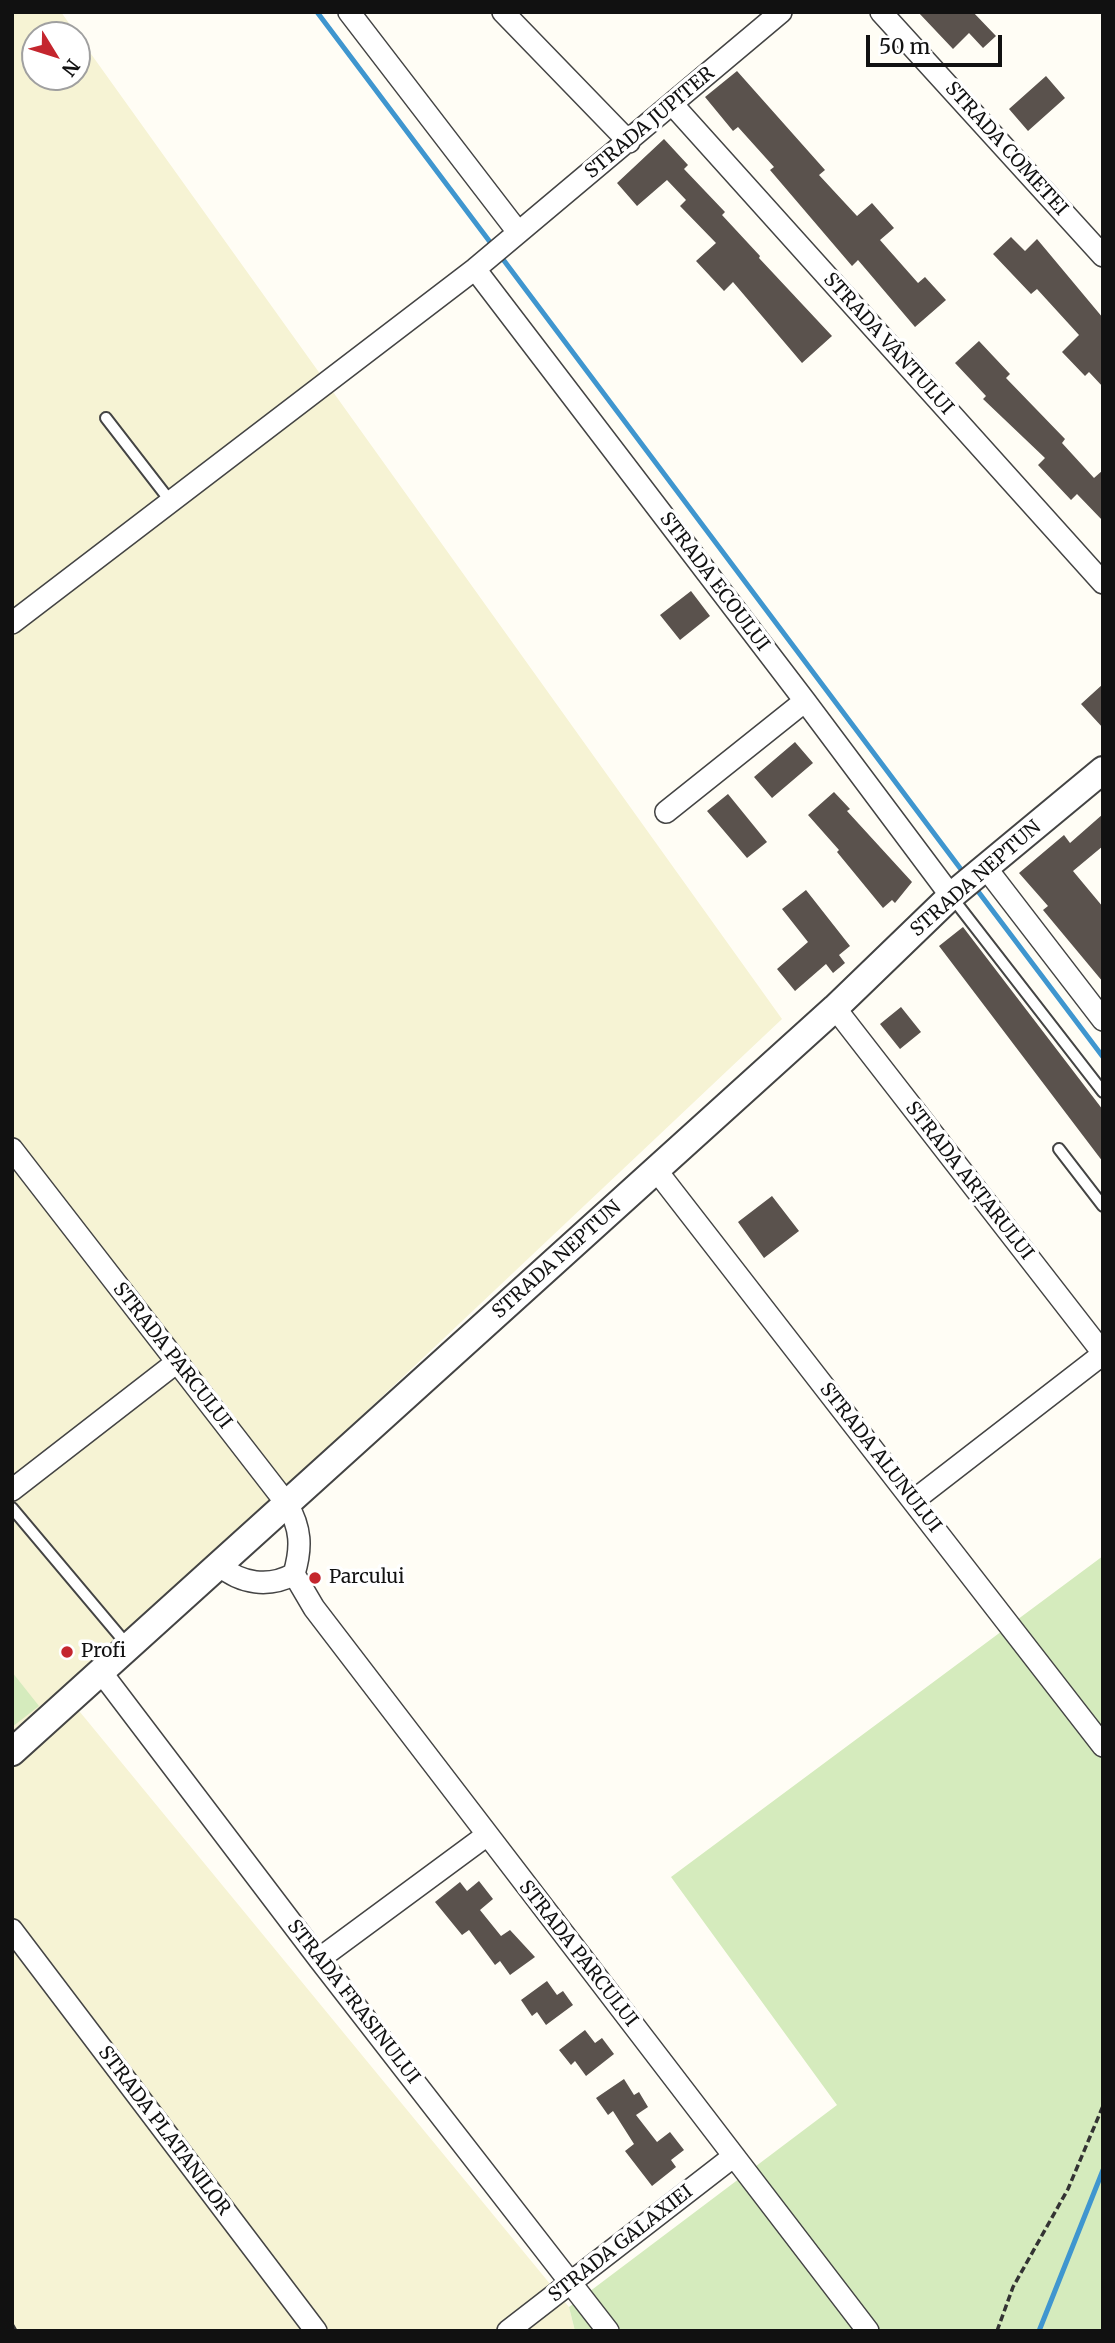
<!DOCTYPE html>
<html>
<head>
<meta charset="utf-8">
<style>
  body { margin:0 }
  #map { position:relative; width:1115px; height:2343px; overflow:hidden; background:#fffdf5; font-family:Merriweather,serif }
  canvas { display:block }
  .frame { position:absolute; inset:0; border:14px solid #111; pointer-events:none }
  .north { position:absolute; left:21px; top:21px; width:70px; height:70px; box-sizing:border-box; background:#fff; border:2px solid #a0a0a0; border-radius:50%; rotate:128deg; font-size:19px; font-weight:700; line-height:28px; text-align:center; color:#111 }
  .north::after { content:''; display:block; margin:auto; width:24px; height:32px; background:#c4262e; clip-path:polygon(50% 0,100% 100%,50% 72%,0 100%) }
  .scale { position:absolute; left:866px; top:35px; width:136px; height:32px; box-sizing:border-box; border:4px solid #111; border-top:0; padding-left:9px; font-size:21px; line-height:24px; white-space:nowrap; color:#111; -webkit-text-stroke:5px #fff; paint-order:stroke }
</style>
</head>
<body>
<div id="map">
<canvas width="1115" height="2343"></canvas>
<div class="frame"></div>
<div class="north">N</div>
<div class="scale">50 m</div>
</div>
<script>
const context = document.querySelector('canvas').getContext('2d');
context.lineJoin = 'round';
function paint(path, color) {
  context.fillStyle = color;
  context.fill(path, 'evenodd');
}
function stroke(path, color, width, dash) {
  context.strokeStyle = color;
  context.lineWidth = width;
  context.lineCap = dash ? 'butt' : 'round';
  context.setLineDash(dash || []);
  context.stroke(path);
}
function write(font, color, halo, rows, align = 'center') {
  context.font = font + ' Merriweather,serif';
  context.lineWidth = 7;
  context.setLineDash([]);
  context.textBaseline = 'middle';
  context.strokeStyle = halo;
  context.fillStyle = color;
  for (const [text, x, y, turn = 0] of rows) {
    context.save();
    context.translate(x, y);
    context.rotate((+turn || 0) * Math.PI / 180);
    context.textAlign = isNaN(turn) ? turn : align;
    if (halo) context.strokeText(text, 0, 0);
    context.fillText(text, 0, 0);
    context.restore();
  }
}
const farmland = new Path2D(`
  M12,12H61L782,1019L66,1695L569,2307L575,2331H12ZM35,35H77V77H35Z`);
const green = new Path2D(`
  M1103,1556V2331H575L569,2307L837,2105L671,1877Z
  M12,1672L39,1706L12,1727Z`);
const stream = new Path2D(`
  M317,12L493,246
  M499,254L966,876
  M974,886L1103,1057
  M1039,2331L1103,2170`);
const building = new Path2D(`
  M918,12H973L996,36L983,48L969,33L953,49Z
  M737,71L825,170L819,175L857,216L872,203L894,228L880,240L918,283L925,277L946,300L915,327L858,260L852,266L770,170L774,167L738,127L733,131L705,97Z
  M1046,76L1065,98L1028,131L1009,109Z
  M664,139L688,165L684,169L725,212L722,215L760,256L759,258L832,336L802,363L733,282L724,291L696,261L716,243L680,206L686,200L667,180L637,206L617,183Z
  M1011,237L1025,251L1037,239L1103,318V387L1089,372L1085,376L1062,352L1079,335L1037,289L1031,294L993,254Z
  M979,341L1010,374L1006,378L1065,439L1062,443L1094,478L1103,470V521L1077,494L1071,500L1038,465L1045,458L983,399L986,396L955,363Z
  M691,591L710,616L680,640L660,615Z
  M1103,684V728L1081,704Z
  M795,742L813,763L772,798L754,777Z
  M834,792L850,809L847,811L912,882L895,903L892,900L883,908L837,852L839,850L808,815Z
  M728,794L767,842L747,858L707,811Z
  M1103,814V846L1073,871L1103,907V982L1043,910L1048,906L1019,873L1064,835L1070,843Z
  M806,890L850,946L839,955L845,963L833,973L826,964L795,991L777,969L808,942L782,909Z
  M963,927L1103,1110V1162L939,946Z
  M901,1007L921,1032L900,1049L880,1024Z
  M772,1196L799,1231L764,1258L738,1222Z
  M479,1881L493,1899L480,1910L501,1936L510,1930L535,1957L510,1975L500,1961L495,1965L469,1930L462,1935L435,1902L460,1882L467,1891Z
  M547,1981L557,1995L563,1991L573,2005L546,2025L537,2012L532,2016L521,2000Z
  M585,2030L595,2043L602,2038L614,2054L586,2076L575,2061L571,2065L559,2050Z
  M624,2079L634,2095L639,2092L648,2107L636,2115L657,2142L670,2132L684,2150L671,2160L676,2167L652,2186L625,2151L634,2144L613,2111L608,2115L596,2098Z`);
const path = new Path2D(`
  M12,2324L16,2331
  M997,2331L1013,2287L1068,2189L1103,2106`);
const service = new Path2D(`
  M106,418L171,502
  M951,896L1103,1092
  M1059,1149L1103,1206
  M12,1508L129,1647`);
const minor = new Path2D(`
  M349,12L518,232
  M503,12L629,142
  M881,12L1103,256
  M673,105L1103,583
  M475,269L805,701L951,896
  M12,623L475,269L781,12
  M666,812L805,701
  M986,868L1103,1020
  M835,1008L1103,1353
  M12,1149L287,1504C301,1528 302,1547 294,1574C269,1588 241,1584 219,1565
  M656,1170L1103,1746
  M12,1490L177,1362
  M913,1501L1103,1354
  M294,1574L314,1608L868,2331
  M101,1672L319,1959L608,2331
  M12,1930L316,2331
  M319,1959L487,1835
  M508,2331L734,2156`);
const tertiary = new Path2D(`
  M12,1752L835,1008L951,896L1103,770`);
const markers = [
  [315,1578,7,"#c4262e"],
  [67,1652,7,"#c4262e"]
];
const streetNames = [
  ["STRADA JUPITER",650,123,-40],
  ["STRADA COMETEI",1006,149,48],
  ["STRADA VÂNTULUI",888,344,48],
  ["STRADA ECOULUI",714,582,53],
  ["STRADA NEPTUN",976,879,-41],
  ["STRADA ARȚARULUI",969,1181,52],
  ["STRADA NEPTUN",557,1260,-42],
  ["STRADA PARCULUI",172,1356,52],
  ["STRADA ALUNULUI",880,1458,52],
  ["STRADA PARCULUI",578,1954,52],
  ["STRADA FRASINULUI",353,2002,52],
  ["STRADA PLATANILOR",164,2131,53],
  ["STRADA GALAXIEI",621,2244,-38]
];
const poiNames = [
  ["Parcului",329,1578],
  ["Profi",81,1652]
];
paint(farmland, '#f6f3d4');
paint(green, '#d5ebbd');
stroke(stream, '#3f96cf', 5);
paint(building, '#5a524d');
stroke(service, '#444', 14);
stroke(minor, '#444', 24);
stroke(tertiary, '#444', 30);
stroke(path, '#333', 3.5, [7, 3.5]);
stroke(service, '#fff', 10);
stroke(minor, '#fff', 21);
stroke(tertiary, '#fff', 26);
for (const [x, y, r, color] of markers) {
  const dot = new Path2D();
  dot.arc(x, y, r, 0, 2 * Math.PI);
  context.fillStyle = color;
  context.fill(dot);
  stroke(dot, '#fff', 2.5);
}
write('19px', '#111', '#fff', streetNames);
write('19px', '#111', '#fff', poiNames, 'left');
</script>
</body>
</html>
